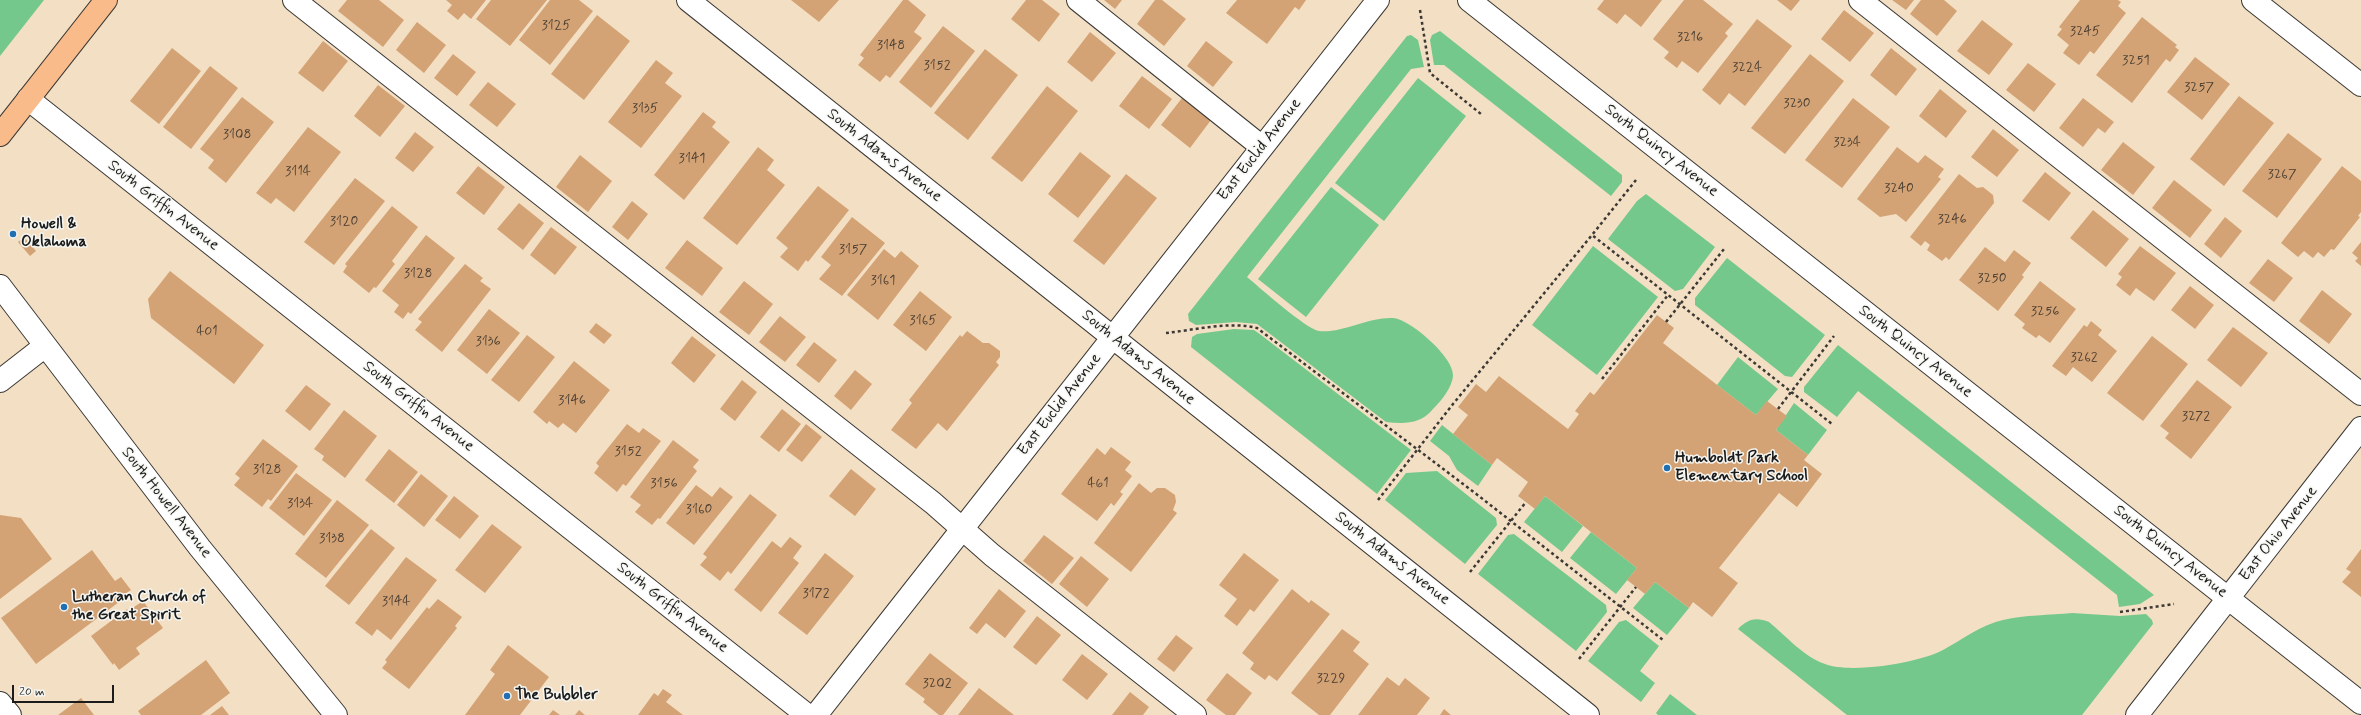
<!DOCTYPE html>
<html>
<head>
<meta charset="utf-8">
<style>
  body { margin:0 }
  #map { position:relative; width:2361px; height:715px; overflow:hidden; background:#f3dfc4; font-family:Mynerve,sans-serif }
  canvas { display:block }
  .scale { position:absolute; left:12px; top:685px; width:102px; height:18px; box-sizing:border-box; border:2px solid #1c1c1c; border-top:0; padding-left:5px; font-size:12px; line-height:14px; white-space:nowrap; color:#1c1c1c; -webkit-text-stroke:3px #f6f6f2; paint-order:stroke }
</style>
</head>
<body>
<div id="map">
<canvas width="2361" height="715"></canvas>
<div class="scale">20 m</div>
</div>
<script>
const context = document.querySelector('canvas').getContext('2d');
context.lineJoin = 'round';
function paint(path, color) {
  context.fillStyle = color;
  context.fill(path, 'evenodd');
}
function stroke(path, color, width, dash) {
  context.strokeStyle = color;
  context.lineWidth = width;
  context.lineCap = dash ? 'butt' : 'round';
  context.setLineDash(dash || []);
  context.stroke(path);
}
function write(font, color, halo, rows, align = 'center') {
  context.font = font + ' Mynerve,sans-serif';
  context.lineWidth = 3;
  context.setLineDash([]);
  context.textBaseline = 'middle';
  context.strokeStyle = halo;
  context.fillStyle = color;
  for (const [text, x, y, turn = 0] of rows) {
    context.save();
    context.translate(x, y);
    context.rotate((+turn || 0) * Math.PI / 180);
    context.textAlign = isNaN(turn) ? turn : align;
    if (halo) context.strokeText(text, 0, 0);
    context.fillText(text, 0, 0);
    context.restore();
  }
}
const green = new Path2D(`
  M0,0H44L0,56Z
  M1440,31L1622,175V182L1611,196L1444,65H1434L1430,40L1432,35Z
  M1411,35L1418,40L1424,67L1411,69L1247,277C1259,287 1306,329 1319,331C1340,334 1368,317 1393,318C1410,319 1455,358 1453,376C1452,388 1441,401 1433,409C1421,424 1405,424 1386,422L1257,324L1236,322L1196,325L1189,321L1188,314L1407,36Z
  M1418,78L1466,116L1384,221L1335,183Z
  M1331,187L1379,225L1306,317L1258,279Z
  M1646,194L1715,247L1683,289L1675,291L1608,239L1637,201Z
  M1593,246L1658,297L1597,375L1532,325Z
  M1727,258L1825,335L1792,377L1785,376L1695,305V298Z
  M1234,329L1254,330L1261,335L1411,450L1377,494L1191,347L1192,337L1197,334Z
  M1838,345L2154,595L2140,604L2119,607L2117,595L1858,391L1837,417L1804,392V387Z
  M1738,357L1778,389L1756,415L1717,385Z
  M1794,403L1827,430L1808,455L1776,430Z
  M1442,425L1492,465L1478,486L1457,470L1449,456L1430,441Z
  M1437,471L1496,518L1497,525L1465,564L1385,500L1406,473Z
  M1545,496L1583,526L1562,552L1524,522Z
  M1591,532L1637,568L1616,594L1570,558Z
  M1514,534L1606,605L1607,612L1576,651L1478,574L1508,535Z
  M1655,582L1689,608L1667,635L1633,608Z
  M2072,613L2120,616L2146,614L2152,620L2153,624L2082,715H1847L1738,629C1748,619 1756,617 1769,622C1786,636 1804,657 1825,664C1850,674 1919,663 1943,650C1963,639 1981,625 2003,620C2025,615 2050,615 2072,613Z
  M1626,620L1659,646L1640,671L1655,683L1641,702L1588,661L1619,622Z
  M1670,694L1697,715H1658L1656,713Z`);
const building = new Path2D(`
  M347,0H379L404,20L383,47L338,11Z
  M446,0H486L471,19L464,13L458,20L447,11L452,5Z
  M491,0H547L510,46L476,19Z
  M550,0H579L593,11L550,65L519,40Z
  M791,0H839L819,22Z
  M903,0H908L926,15L914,32L922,38L890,78L886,75L880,82L858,65L864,58L860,55Z
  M1026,0H1042L1060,14L1039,42L1011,19Z
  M1104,0H1122L1115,9Z
  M1155,0H1162L1186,19L1164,46L1137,24Z
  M1237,0H1306L1299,10L1295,7L1267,44L1226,13Z
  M1604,0H1662L1641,27L1625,14L1617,24L1597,9Z
  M1684,0H1703L1733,24L1725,33L1728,36L1698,73L1682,61L1677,68L1664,58L1669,52L1653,39Z
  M1777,0H1800L1791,11Z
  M1892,0H1914L1906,10Z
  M1921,0H1944L1957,11L1937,36L1910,14Z
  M2080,0H2118L2121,2L2118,6L2126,13L2094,54L2090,51L2079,65L2063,53L2069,45L2057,35L2062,29L2059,27Z
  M1844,10L1874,33L1850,62L1821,39Z
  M597,15L630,41L584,100L551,74Z
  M2142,17L2177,45L2175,47L2179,50L2170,62L2166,59L2132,103L2096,75Z
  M1757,19L1792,46L1745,106L1729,93L1720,105L1702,90Z
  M1982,20L2013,44L1989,75L1957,51Z
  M417,22L446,45L424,73L396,50Z
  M943,26L975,51L931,108L899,82Z
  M1090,32L1116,53L1092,82L1067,62Z
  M323,41L348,61L323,92L298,73Z
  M1206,41L1233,62L1213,87L1187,66Z
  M172,48L201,71L159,124L130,101Z
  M1891,48L1917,69L1896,96L1870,75Z
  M985,49L1018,75L968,140L934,113Z
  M453,54L476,72L457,96L434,78Z
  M1810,54L1844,81L1785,154L1751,128Z
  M2195,57L2230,84L2202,120L2167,92Z
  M656,60L673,73L665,83L682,96L641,148L608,122Z
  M2028,63L2056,84L2034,112L2006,90Z
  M210,66L238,88L191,149L163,127Z
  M1142,76L1172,99L1149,129L1119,106Z
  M488,82L516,104L497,127L469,105Z
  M378,85L405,106L380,137L354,116Z
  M1047,86L1078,111L1022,182L991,158Z
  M1940,89L1967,111L1946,138L1919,116Z
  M2239,96L2274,123L2224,186L2190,159Z
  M242,97L274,122L226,183L208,168L214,160L200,149Z
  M1182,98L1211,120L1190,148L1161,125Z
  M1853,98L1890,127L1842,188L1805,160Z
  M2083,98L2114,122L2105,133L2098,128L2083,147L2059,128Z
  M703,112L716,122L712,127L730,142L684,200L654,175Z
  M308,127L341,152L294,212L276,198L271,204L256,193Z
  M1993,129L2019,150L1997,177L1971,157Z
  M415,132L434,147L413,172L395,158Z
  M2288,133L2322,159L2277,218L2242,191Z
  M2123,142L2155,167L2133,195L2101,170Z
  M758,147L774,160L767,170L785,185L737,245L703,218Z
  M1897,147L1918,163L1925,155L1944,169L1938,177L1941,179L1906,222L1896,214L1880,217L1857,199Z
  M1080,152L1111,176L1078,218L1048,194Z
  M580,155L612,181L588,212L556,187Z
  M478,166L505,187L484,215L456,193Z
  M2342,166L2361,181V212L2358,216L2360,217L2334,250L2331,249L2324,257L2318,252L2313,258L2304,251L2298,257L2281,243Z
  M2045,172L2071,193L2049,221L2022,201Z
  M1126,174L1157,198L1104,265L1073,241Z
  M1959,174L1977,188L1983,187L1993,195L1994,203L1949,260L1946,257L1942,261L1927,250L1930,245L1925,241L1921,246L1910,237Z
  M355,178L385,201L334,265L304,242Z
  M2174,180L2212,210L2190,238L2152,208Z
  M818,186L849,210L808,262L806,260L798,271L780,257L788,248L776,238Z
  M632,201L648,214L628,240L612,227Z
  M519,203L544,223L523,250L497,229Z
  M392,206L418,227L392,261L395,264L376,288L374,287L369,293L343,272L347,266L345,264Z
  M2093,210L2129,239L2106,267L2070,238Z
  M852,217L885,243L842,296L819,279L831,265L821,257Z
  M2225,217L2242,231L2221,258L2204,244Z
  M551,227L577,247L555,275L530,255Z
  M426,235L455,258L411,314L408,312L403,319L394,312L399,305L382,291Z
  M24,237L36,251L30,256L18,242Z
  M687,240L723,268L702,296L665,268Z
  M2361,242V266L2355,261L2358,258L2352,253Z
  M2140,246L2176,273L2154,301L2136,288L2130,296L2116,285L2122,277L2118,274Z
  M1985,247L2005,262L2014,250L2031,263L2022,275L2024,277L1998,311L1959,280Z
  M884,249L895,258L901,251L919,266L878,320L847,295Z
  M2268,259L2293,278L2274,302L2249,283Z
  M465,264L483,278L480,281L491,289L442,352L415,330L422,322L418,319Z
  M170,271L264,345L234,384L151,318L148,299Z
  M744,281L773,304L749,335L719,312Z
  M2040,281L2076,309L2050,343L2039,335L2036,338L2022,328L2025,324L2014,315Z
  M2190,286L2214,305L2195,329L2171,310Z
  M2322,290L2352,314L2329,344L2299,321Z
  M920,291L952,317L926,351L893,325Z
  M489,309L520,333L487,374L457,350Z
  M1657,315L1674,328L1663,343L1756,415L1767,401L1787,416L1776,430L1808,455L1804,460L1822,474L1797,507L1779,493L1719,568L1738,583L1712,617L1693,602L1689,608L1655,582L1645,594L1627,580L1637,568L1545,496L1535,509L1518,496L1528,482L1497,458L1492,465L1453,434L1468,415L1458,407L1476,384L1486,392L1499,376L1568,429L1579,414L1575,411L1590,392L1594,395Z
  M780,316L806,337L785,362L759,342Z
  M2091,321L2102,330L2098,335L2117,351L2092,382L2073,367L2066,376L2052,366L2084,325L2087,327Z
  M596,323L612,335L604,344L589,332Z
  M2233,327L2268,353L2241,387L2207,360Z
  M967,331L983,343H989L1000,351V357L996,362L999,365L947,431L938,423L916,449L891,430L912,403L909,400L960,335L962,337Z
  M527,335L555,357L519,402L491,380Z
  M692,336L716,355L694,383L671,363Z
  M2152,336L2188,364L2143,421L2107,393Z
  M814,342L837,360L819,383L796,365Z
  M574,361L610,390L576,433L563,423L558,428L549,421L547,424L533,412Z
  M855,370L872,384L851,410L834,396Z
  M742,380L757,392L735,421L720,409Z
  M2197,380L2232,407L2191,459L2165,438L2169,433L2160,426Z
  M306,385L331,404L310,431L285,411Z
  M782,409L801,424L779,452L760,437Z
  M344,410L377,436L345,478L322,460L324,456L314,449Z
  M627,424L639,433L643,428L661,441L626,486L623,484L617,492L594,473L599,466L596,463Z
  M806,424L822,437L802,462L786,450Z
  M263,439L298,466L271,501L268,499L262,507L234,485L240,478L235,474Z
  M673,440L699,460L693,467L697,471L660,519L658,518L652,525L635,512L641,505L630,497Z
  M1111,447L1131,462L1125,470L1132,476L1120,492L1123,494L1114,506L1111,503L1097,521L1061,494L1097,448L1105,455Z
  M389,449L418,472L394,503L365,480Z
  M851,469L876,489L855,516L829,496Z
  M296,473L332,500L304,536L269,508Z
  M421,474L448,496L424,527L397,505Z
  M1139,483L1151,493L1157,488H1165L1175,495L1176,502L1173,510L1177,513L1131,572L1094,543Z
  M696,485L712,497L720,487L733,497L694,545L666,523Z
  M750,494L777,515L731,574L728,571L720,581L700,565L707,557L703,554Z
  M454,496L479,516L460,539L435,520Z
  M337,500L369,525L326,578L295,554Z
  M0,515L21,518L52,559L0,599Z
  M492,524L522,547L485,593L455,570Z
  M371,529L395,548L349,605L325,586Z
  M1044,535L1074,558L1052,584L1023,561Z
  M790,537L802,546L793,558L799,563L761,612L734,590L772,541L781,548Z
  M2361,549V597L2342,582L2351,572L2346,569Z
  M92,550L115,581L121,577L131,590L125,594L127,596L36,664L1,618Z
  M825,553L854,576L807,635L778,613Z
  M1244,553L1279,580L1254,612L1250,609L1237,626L1224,616L1237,599L1219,585Z
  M1081,556L1109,579L1087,607L1059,584Z
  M406,557L437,580L391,640L377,629L372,636L355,623Z
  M999,589L1026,611L1005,638L986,623L977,634L969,628Z
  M1292,589L1309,603L1311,600L1330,614L1277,681L1269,675L1265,680L1250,669L1254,663L1242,653Z
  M438,599L462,617L455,626L457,628L409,689L382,668L387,662L385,660L427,607L429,609Z
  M143,601L163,628L136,648L140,654L119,670L114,663L113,665L91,636L127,609L128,611Z
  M1037,616L1061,635L1036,665L1013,647Z
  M1342,629L1360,642L1353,651L1369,664L1330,715H1319L1291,693Z
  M1176,635L1193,648L1174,672L1157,659Z
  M508,645L549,677L520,715H465L495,674L490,670Z
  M930,653L968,683L943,715H939L923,702L925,699L905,684Z
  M1082,654L1108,674L1087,700L1062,680Z
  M206,660L230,693L201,715H141L138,711Z
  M1227,673L1252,693L1235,715H1226L1206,700Z
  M1387,677L1399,686L1405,678L1430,698L1417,715H1358Z
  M979,688L1014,715H958Z
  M663,689L672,695L666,702L683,715H638L654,693L658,696Z
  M1130,692L1149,707L1143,715H1112Z
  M81,698L94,715H58Z
  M222,706L229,715H210Z
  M1444,709L1451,715H1440Z
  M553,710L560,715H549Z
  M579,710L585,715H575Z`);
const path = new Path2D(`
  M1420,10L1430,73L1481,114
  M1636,180L1592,235L1832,424
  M1666,322L1724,249
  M1166,333C1195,330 1229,321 1257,328L1475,493L1663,640
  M1602,379L1668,295
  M1778,409L1834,336
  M1378,500L1453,404L1592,235
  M1470,572L1526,502
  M2120,612L2174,604
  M1579,659L1636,587`);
const minor = new Path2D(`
  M294,0L933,503L992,555L1195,715
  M688,0L1588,715
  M1078,0L1262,147
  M1469,0L2361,703
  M1860,0L2361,394
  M2253,0L2361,85
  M28,99L807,715
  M0,286L200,548L336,715
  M0,381L45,346
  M0,703L10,715
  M816,715L1378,0
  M2137,715L2361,428`);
const major = new Path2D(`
  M0,135L106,0`);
const markers = [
  [13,234,4,"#1f6fb2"],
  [1667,468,4,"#1f6fb2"],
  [64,607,4,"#1f6fb2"],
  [507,696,4,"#1f6fb2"]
];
const numberNames = [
  ["3125",556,26],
  ["3245",2085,32],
  ["3216",1690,38],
  ["3148",891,46],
  ["3251",2136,61],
  ["3152",937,66],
  ["3224",1747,68],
  ["3257",2199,88],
  ["3230",1797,104],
  ["3135",645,109],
  ["3108",237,135],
  ["3234",1847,143],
  ["3141",692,159],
  ["3114",298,172],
  ["3267",2282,175],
  ["3240",1899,189],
  ["3246",1952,220],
  ["3120",344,222],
  ["3157",853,250],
  ["3128",418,274],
  ["3250",1992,279],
  ["3161",883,281],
  ["3256",2045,312],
  ["3165",923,321],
  ["401",207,332],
  ["3136",488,342],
  ["3262",2084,358],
  ["3146",572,401],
  ["3272",2196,417],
  ["3152",628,452],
  ["3128",267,470],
  ["3156",664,484],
  ["461",1098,484],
  ["3134",300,504],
  ["3160",699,510],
  ["3138",332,539],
  ["3172",816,594],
  ["3144",396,602],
  ["3229",1331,679],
  ["3202",937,684]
];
const streetNames = [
  ["East Euclid Avenue",1260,150,-52],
  ["South Quincy Avenue",1661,151,38],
  ["South Adams Avenue",884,156,38],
  ["South Griffin Avenue",163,206,38],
  ["South Quincy Avenue",1915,352,38],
  ["South Adams Avenue",1138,358,39],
  ["East Euclid Avenue",1060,405,-52],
  ["South Griffin Avenue",418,407,38],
  ["South Howell Avenue",166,503,52],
  ["East Ohio Avenue",2279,534,-52],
  ["South Quincy Avenue",2170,552,38],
  ["South Adams Avenue",1392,559,38],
  ["South Griffin Avenue",672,608,38]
];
const poiNames = [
  ["Howell &",21,225],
  ["Oklahoma",21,243],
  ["Humboldt Park",1675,459],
  ["Elementary School",1675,477],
  ["Lutheran Church of",72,598],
  ["the Great Spirit",72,616],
  ["The Bubbler",515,696]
];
paint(green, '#74c88b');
paint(building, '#d4a375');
stroke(minor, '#3c3935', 24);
stroke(major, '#3c3935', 24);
stroke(path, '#3c3935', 2.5, [3, 3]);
stroke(minor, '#fff', 22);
stroke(major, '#fabb8b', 22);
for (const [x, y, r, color] of markers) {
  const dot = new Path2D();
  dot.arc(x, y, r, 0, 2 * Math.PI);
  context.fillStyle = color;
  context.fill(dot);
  stroke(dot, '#f6f6f2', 1.5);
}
write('14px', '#4a3e32', null, numberNames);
write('16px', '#1c1c1c', '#f6f6f2', streetNames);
write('bold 16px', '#1c1c1c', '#f6f6f2', poiNames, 'left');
</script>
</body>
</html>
